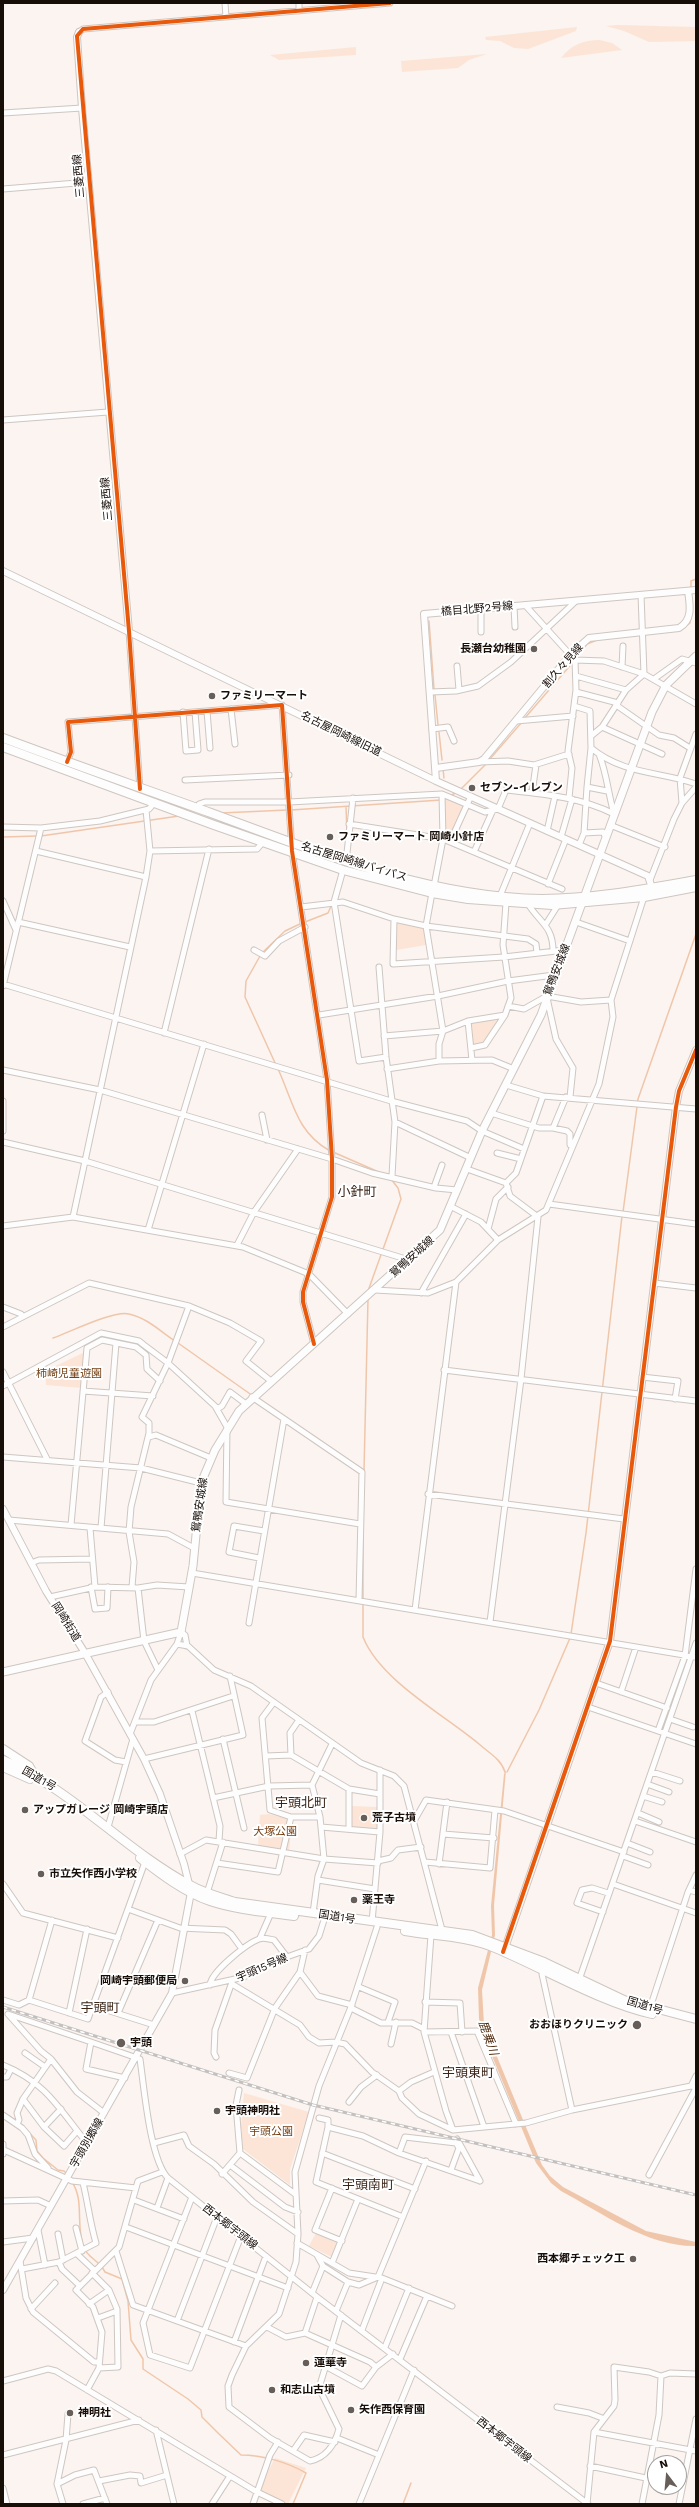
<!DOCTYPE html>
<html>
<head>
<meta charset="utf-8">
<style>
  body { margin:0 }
  #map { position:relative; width:699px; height:2507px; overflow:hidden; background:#fbf4f0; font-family:"Work Sans",sans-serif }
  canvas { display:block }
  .frame { position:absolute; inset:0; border:4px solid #180e08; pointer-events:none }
  .north { position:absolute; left:647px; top:2455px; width:40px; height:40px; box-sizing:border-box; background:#fff; border:1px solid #a39f9c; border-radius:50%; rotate:344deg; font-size:11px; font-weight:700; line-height:16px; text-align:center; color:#180e08 }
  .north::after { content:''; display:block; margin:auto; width:14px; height:18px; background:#675e59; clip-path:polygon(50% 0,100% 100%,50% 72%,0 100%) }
</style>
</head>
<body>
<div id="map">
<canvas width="699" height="2507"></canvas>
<div class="frame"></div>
<div class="north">N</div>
</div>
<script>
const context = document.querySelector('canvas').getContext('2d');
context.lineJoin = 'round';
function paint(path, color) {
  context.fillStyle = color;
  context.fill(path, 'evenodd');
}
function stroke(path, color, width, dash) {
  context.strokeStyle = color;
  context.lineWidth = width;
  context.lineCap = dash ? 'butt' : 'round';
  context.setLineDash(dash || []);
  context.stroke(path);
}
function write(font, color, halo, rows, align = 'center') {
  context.font = font + ' "Work Sans","Noto Sans JP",sans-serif';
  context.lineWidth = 4;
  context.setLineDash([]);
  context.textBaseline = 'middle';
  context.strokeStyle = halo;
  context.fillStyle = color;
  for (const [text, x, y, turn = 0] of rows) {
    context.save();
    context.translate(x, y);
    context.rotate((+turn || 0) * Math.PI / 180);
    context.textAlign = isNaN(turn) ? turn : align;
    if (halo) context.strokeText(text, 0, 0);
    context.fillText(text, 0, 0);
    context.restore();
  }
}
const green = new Path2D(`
  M617,25L696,27V41L649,42L624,31L606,26Z
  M577,27L576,31L528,49L514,48L500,41L486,40L485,37Z
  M600,40L612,43L622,50L561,58C571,45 583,40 600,40Z
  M356,47V55L279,60L270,55Z
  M487,54L469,60L458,68L402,72L401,61Z
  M444,797L464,806L450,837L446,835Z
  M397,922L424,928L426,945L396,950Z
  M501,1018L484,1043L472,1045L469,1022Z
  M85,1352L82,1388L46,1385L45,1371Z
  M351,1806L377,1807L379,1831L350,1827Z
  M269,1814L292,1820L289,1852L258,1846L260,1815Z
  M244,2093L309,2112L290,2169V2185L243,2149L241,2127Z
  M316,2233L337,2243L332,2257L309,2246Z
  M275,2458L306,2468L288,2504L257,2492Z`);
const water = new Path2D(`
  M506,1770L494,1905L495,1935L482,1990L484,2025L528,2132L542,2165L550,2176L563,2187L646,2231L696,2242V2246C648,2247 602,2213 561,2191L551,2183L536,2163L483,2034L479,2019L478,1988L492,1935L491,1906L504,1774Z`);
const stream = new Path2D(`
  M691,589V581L696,579
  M429,621L434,689
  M682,629L690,623L691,617
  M576,658L587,644L597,640
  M435,695L438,725
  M524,719L574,661
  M439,732L442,760
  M489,760L522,722
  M443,769L444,778
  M460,790L486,764
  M450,796L457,792
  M346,807L347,833
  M291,810L441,800
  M221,813L287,810
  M41,836L179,816
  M3,837L37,836
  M305,922L328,913L332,904
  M262,953L285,931L302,923
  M260,956L246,981L245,997L276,1065
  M278,1069C293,1101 296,1132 330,1151
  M333,1152L381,1173
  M623,1212L638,1099L696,934
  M368,1291L401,1199L398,1188L391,1179
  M53,1338C70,1332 114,1310 129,1314C147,1318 160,1331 175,1341
  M178,1343L253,1396
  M364,1471L368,1299
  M363,1530V1637C380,1680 443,1714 479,1744C489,1753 501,1759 505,1772
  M571,1634L586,1533L622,1216
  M507,1772L539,1710L570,1638
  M10,2117L17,2121
  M20,2123L36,2140L37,2151L43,2158L58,2170L64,2171L67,2174
  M72,2182C85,2201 75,2227 84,2248C86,2254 94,2259 99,2264
  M102,2267L105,2272L122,2279L128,2301L131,2340L143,2359V2369L188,2399L201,2410L202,2417L218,2433L241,2455C262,2455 287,2462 306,2473L293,2504
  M403,2504L411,2483`);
const minor = new Path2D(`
  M225,3L226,17
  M299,3V11
  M79,32L83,29L390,3
  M3,113L82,108
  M3,189L89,182
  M3,420L108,412
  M641,595L644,674
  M525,605L575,660L576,690L568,751L572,768L569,798
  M514,606L515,627
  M481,609V632
  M129,631L140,789
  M575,660L604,661L644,674L696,704
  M457,666L459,690
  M622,667L623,646
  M576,676L626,690
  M654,679L682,659L696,663
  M431,692L456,691L478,686L511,662L576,601
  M576,692L618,703
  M616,705L659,735L674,738L690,748
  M574,706L590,711L591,748C624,775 659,771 696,784
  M231,709L235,744
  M207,711L210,748
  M183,712L186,751L198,750L195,712
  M516,721L573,716
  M602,727L662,754
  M432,729L448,727L454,741
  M591,736L602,727L626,690L644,674
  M591,748L587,787L607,791
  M599,754C607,774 608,793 614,814
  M67,762L71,752L68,722L282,705L292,851L327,1080L332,1159V1197L303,1292V1302L314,1344
  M479,762L508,761L534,765L569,754
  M185,780L289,775
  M532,793L536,765
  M682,803L680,778L696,734
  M197,808L199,804L205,802H289L442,794L485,812L498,809L506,790C543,794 580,797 614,814
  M349,824L443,839L562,889
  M610,825L665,847
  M3,827L41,828L100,821L149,809L155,802
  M547,831L555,796
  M584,833L603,832L606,838
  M561,837L572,799
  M450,842L471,796
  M579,845L584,833L587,787
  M36,851L146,877
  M150,851L257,849L263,842
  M474,852L493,810
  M346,862L353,798
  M343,870L334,902L359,1061L386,1057
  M650,880L674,819L682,803L696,787
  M548,884L566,839
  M434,886L443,839L442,794
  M432,893L426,926L443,1031L439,1044V1061
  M500,896L530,823
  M3,901L16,930
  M528,904C540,923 553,926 553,951
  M301,907L343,902L394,919L426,926L528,939L536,944L537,953
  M394,919L393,964L504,957L565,950
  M18,922L130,947
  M576,922L630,941
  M546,924L558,905
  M254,950L265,956L279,941L305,927
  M379,967L386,1057L395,1122L392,1176
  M3,984L391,1101L467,1121L482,1131L524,1149
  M3,986L41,828
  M547,998L556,1039L573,1068L570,1097
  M508,1006L524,1009L547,996L581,1002L611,1000
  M319,1015L438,996L508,981L554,975
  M468,1021L472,1060
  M164,1033L209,849
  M384,1036L443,1031L468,1021L505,1015
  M471,1048L485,1045L505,1015L511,998L503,945L506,903
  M387,1069L439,1061L492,1060L514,1069
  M3,1070L100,1090L332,1159L372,1173L436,1188L457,1190
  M506,1085L543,1096L696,1109
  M3,1101V1131
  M491,1113L539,1128H553L566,1097
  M262,1115L267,1140
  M395,1122L471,1158
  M553,1128L567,1131L570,1134V1145L573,1146
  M3,1142L85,1161L409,1260
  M497,1153L521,1159
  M467,1169L506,1183
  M506,1183L516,1173L543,1096
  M506,1183L510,1196L538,1217
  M434,1187L442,1165
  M549,1204L696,1224
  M450,1206L481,1222L498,1240
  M73,1217L146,877L150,851L146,810
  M3,1226L73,1217L243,1247L309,1274L348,1314
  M488,1229L496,1199L508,1187
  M148,1230L204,1044
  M237,1245L254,1212L298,1149
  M654,1283L696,1288
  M375,1290L428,1293L456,1282L498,1240L546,1210L599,1084L613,1017L611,1000L644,897
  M421,1293L466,1214
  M3,1307L21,1314L22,1317
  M3,1327L89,1283L189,1306L230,1323L261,1341L246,1361L271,1381
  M444,1370L696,1401
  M3,1372L47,1459
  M642,1377L678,1381L675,1399
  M3,1386L101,1333L139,1341L144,1345L168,1363L215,1406L227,1427L226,1502L360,1524
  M83,1391L153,1396
  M252,1397L362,1472L359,1600
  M217,1409L222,1406L230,1392L246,1404
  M149,1437L156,1435L211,1458
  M3,1457L141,1468L201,1483
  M428,1494L624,1519
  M9,1520L168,1534L194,1548
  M71,1525L87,1348L102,1340L136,1347L146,1355L147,1369L160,1381
  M90,1528L95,1587
  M101,1528L116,1343
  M259,1558L229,1552L234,1526L264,1531
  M31,1563L39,1560L92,1559
  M192,1573L696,1657
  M91,1587L95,1609L107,1608L108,1587
  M132,1587L134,1562L129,1532L131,1507L149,1433V1423L142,1417L168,1363L189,1306
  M138,1588L144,1641L158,1670
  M50,1597L95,1587L138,1588L157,1585L189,1587
  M415,1610L456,1282
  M490,1622L521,1379L538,1217
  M249,1623L284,1419
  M181,1632L185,1635L187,1646
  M177,1644L188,1646L214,1670L251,1686L361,1763L394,1776L404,1786L442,1930
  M596,1683L667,1708
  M108,1692L101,1697L85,1741L115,1760L126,1762
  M621,1692L636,1647
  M274,1702L262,1718L270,1810L291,1817
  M588,1707L696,1744
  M192,1711L220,1826L219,1841
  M670,1719L693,1727
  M136,1722H154L233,1696
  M658,1731L685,1656L696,1569
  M130,1734L151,1680L177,1644L181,1632
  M223,1739L244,1828
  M291,1755L290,1733L299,1720
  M266,1756L291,1755L349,1789L380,1794
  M144,1759L243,1735L230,1676
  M652,1772L680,1781
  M647,1784L669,1792
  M643,1796L662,1802
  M213,1798L269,1786L312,1785
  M638,1813L659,1822
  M414,1821L426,1800L504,1811L624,1852
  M635,1821L696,1842
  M108,1827L133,1739
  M321,1827L380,1832
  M349,1829V1789
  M443,1834L494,1838
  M627,1843L650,1852
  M180,1854L206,1840L324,1859L378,1863
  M623,1856L648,1865
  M378,1861L391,1858L398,1850L421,1847
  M425,1862L490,1868L495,1810
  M217,1863L278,1872L291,1817H320
  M439,1864L447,1802
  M318,1880L375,1889
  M3,1884L23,1913L118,1938
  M613,1884L696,1913
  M689,1890L696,1892
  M207,1893L223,1842
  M128,1909L180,1928L225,1930L231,1934L242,1949
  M603,1912L577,1903L582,1890L592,1888L608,1893
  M313,1913L318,1876L324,1859L320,1817L312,1785L332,1744
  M372,1922L380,1832V1770
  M431,1935L424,2032L446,2111L453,2130
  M260,1938L271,1913
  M544,1970L542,1974L572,2110
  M300,1972L318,1996L352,2005
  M579,1980L696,1643
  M232,1984L300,2025L309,2037L319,2043L336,2042L345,2044L372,2072L399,2091L402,2098L419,2114L453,2130L526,2123L572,2110L691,2086L696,2087
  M210,1985C211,1972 246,1944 259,1939C263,1937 270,1939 274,1940L287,1957
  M359,1987L395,2002L388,2022
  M172,1993L244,1977L273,1962L309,1949L319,1936L324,1920
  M3,2000L19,2005L29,2000L88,2019L145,1862
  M29,2000L52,1920
  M425,2002L460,2003L462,2032
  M94,2006L154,2025
  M351,2008L381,2023H412L424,2029
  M650,2008L688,1892L696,1875
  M69,2013L87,1929
  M118,2013L158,1920
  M424,2032L477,2031L516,2124
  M451,2032L484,2127
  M391,2044L396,2022
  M25,2053L45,2067
  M216,2057L214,2053L215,2030L232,1982
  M51,2059L41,2051L8,2014L91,2042
  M3,2065C47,2083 59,2109 87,2143
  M229,2073L247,2078L275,2008L300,1972L305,1950
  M3,2077H7L11,2069
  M125,2078L86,2069L91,2042L140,2059C144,2087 150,2160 168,2178L317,2297L588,2504
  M691,2086L696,2076
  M239,2090L236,2105L240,2153
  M399,2091L411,2082L434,2072
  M23,2099L44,2127L64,2146L77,2131
  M349,2102L361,2087L377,2075
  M3,2115L22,2128L28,2135L35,2154L48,2168
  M319,2118L328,2120V2127
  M17,2124L19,2120L17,2113L23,2099L51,2059L77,2092L104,2113
  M44,2127L61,2109
  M457,2139L480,2181
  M154,2143L184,2135L189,2146L214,2164L253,2202L298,2234
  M3,2144V2154
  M4,2150L72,2181L136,2188
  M240,2153L295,2194
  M322,2153L415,2189
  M399,2153L405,2137L456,2143L459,2148L451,2170
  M230,2165L285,2207L298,2212
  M222,2174L240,2153
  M649,2175L696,2088
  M332,2188L315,2230L342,2241
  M192,2197L143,2323L150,2355L190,2368L241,2236
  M134,2200L184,2219
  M3,2201L38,2200L51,2206
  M157,2208L168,2178
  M403,2217L316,2182L328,2127L363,2136L399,2153L480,2181
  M126,2227L288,2288
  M76,2228L82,2251
  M38,2230L45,2265
  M58,2234L63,2260
  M3,2242L33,2238
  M297,2243L349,2273L382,2278L452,2306
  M116,2251L133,2305L246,2346
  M77,2254L94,2270
  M20,2261L26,2298L33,2312L94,2362H99
  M59,2262L62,2269L79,2285
  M332,2263L358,2199
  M323,2266L348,2282
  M22,2269L59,2262L96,2243C90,2223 88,2203 83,2183
  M92,2273L109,2290L117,2309L118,2367L99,2368
  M312,2293L323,2266L317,2255
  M317,2297L305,2333L370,2362L376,2367
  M89,2304L109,2290
  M31,2309L55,2283
  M336,2311L348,2282L359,2285L378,2277L426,2161
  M341,2315L319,2388L339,2429C335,2444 326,2458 310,2461L270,2438L229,2407L228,2386L232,2375L246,2346L279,2314L296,2262L298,2234L295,2172L319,2086L351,2007L377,1927
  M98,2318L117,2311
  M177,2321L217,2217
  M267,2327L286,2337L305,2333
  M362,2330L382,2278
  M234,2342L266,2256
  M385,2347L409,2288
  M400,2359L427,2296
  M327,2367L362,2386L376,2367L393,2354
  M3,2381L48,2369L56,2371L257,2492L282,2504
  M87,2390L99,2368L102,2332L93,2307L76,2290L119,2247L138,2181L162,2172
  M557,2407L589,2413L602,2418
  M156,2430L174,2504
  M594,2432L696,2451
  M337,2438L379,2455
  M293,2451L304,2435L335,2442
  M3,2455L139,2420
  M590,2466L655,2480
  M99,2481L130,2475L140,2476L141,2483L167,2475
  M57,2484L75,2475L94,2470L107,2504
  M3,2488L7,2504
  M63,2504L57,2484L66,2440L68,2414
  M83,2504L105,2498
  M212,2504L230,2476
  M253,2504L270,2455L278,2442
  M359,2504L414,2370
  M587,2504L594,2432L614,2406L615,2400L614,2367L649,2372L661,2376L670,2373L696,2374
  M642,2504L659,2415L661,2376
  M679,2504L696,2419`);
const tertiary = new Path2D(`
  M79,32L77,37L82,108L129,631
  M3,571L436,781L648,876L652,888
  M436,768L479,762L484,759L571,654L589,638L679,628C693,620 690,605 688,591
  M436,781L424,614L696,590
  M3,1509L46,1591L85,1653L144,1759L160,1794L184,1864L191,1892L172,1993L3,2290
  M504,1951L610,1641L676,1107L679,1091L696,1050`);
const secondary = new Path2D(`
  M3,1672L181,1632L193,1566L201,1483L215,1450L239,1411L440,1230L482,1131L541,1015L652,712L666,685L696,656`);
const primary = new Path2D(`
  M3,738C72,764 142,788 211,813C317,852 427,897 542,899C594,899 645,889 696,880
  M3,747L214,825L343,870L432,893L468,899L552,905L644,897L696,887`);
const trunk = new Path2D(`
  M3,1749L29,1766L33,1773
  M3,1760C73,1790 123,1849 190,1885C204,1893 220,1897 235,1902L472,1935L544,1962L624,2000L696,2019
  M3,1767L30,1779
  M140,1858C161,1874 184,1892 210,1901C237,1910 266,1912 294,1916
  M405,1931C434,1936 467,1936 495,1948C545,1969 600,2002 652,2014`);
const rail = new Path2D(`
  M3,2007L313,2105L696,2195`);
const cycleway = new Path2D(`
  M67,762L71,752L68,722L282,705L292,851L327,1080L332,1159V1197L303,1292V1302L314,1344
  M140,789L129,631L77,36L83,29L390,3
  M503,1952L610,1641L676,1107L679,1091L696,1050`);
const markers = [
  [534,649,4,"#675e59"],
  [212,696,4,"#675e59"],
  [472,788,4,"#675e59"],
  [330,837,4,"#675e59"],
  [25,1810,4,"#675e59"],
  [364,1818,4,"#675e59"],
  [41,1874,4,"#675e59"],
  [354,1900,4,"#675e59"],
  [185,1981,4,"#675e59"],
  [637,2025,5,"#675e59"],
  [121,2043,5,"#675e59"],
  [217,2111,4,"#675e59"],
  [633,2259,4,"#675e59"],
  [306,2363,4,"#675e59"],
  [272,2390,4,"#675e59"],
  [351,2410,4,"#675e59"],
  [70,2413,4,"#675e59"]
];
const streetNames = [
  ["三菱西線",79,176,-95],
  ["三菱西線",107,499,-95],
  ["橋目北野2号線",477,609,-5],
  ["割久々見線",563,666,-49],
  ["名古屋岡崎線旧道",341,734,26],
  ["名古屋岡崎線バイパス",354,862,17],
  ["鴛鴨安城線",557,970,-69],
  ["鴛鴨安城線",412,1257,-42],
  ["鴛鴨安城線",200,1505,-82],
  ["岡崎街道",66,1622,58],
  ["国道1号",39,1779,30],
  ["国道1号",337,1917,9],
  ["宇頭15号線",262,1968,-23],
  ["国道1号",645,2006,17],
  ["宇頭別郷線",87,2143,-60],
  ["西本郷宇頭線",230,2227,38],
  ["西本郷宇頭線",504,2440,38]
];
const poiNames = [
  ["長瀬台幼稚園",526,649,"right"],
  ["ファミリーマート",220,696],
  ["セブン-イレブン",480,788],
  ["ファミリーマート 岡崎小針店",338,837],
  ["アップガレージ 岡崎宇頭店",33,1810],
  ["荒子古墳",372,1818],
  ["市立矢作西小学校",49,1874],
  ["薬王寺",362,1900],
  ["岡崎宇頭郵便局",177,1981,"right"],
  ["おおほりクリニック",628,2025,"right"],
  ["宇頭",130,2043],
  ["宇頭神明社",225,2111],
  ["西本郷チェック工",625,2259,"right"],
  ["蓮華寺",314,2363],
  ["和志山古墳",280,2390],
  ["矢作西保育園",359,2410],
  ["神明社",78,2413]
];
const parkNames = [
  ["柿崎児童遊園",69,1374],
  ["大塚公園",275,1832],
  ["宇頭公園",271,2132]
];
const waterNames = [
  ["鹿乗川",488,2038,71]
];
const quarterNames = [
  ["小針町",357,1192],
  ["宇頭北町",301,1803],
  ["宇頭町",100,2008],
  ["宇頭東町",468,2073],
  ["宇頭南町",368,2185]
];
paint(green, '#fce5d6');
paint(water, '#f0c6aa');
stroke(stream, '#f0c6aa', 1.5);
stroke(minor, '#cec6c1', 7);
stroke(tertiary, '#cec6c1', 8);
stroke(secondary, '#cec6c1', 9);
stroke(primary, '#cec6c1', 10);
stroke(trunk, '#cec6c1', 10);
stroke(minor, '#fefdfd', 5);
stroke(tertiary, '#fefdfd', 6);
stroke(secondary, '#fefdfd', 7);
stroke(primary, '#fefdfd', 8);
stroke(trunk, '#fefdfd', 8);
stroke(rail, '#c3c0bf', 3);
stroke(rail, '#fff', 1.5, [4.5]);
stroke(cycleway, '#e8590c', 4);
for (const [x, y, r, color] of markers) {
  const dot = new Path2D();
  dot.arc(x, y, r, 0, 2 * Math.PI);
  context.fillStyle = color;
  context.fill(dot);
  stroke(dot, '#fff', 1.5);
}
write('11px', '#180e08', '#fff', streetNames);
write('bold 11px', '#180e08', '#fff', poiNames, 'left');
write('11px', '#754015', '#fff', parkNames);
write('italic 12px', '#4f2a0d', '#fff', waterNames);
write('13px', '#3a2517', '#fff', quarterNames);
</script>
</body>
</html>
